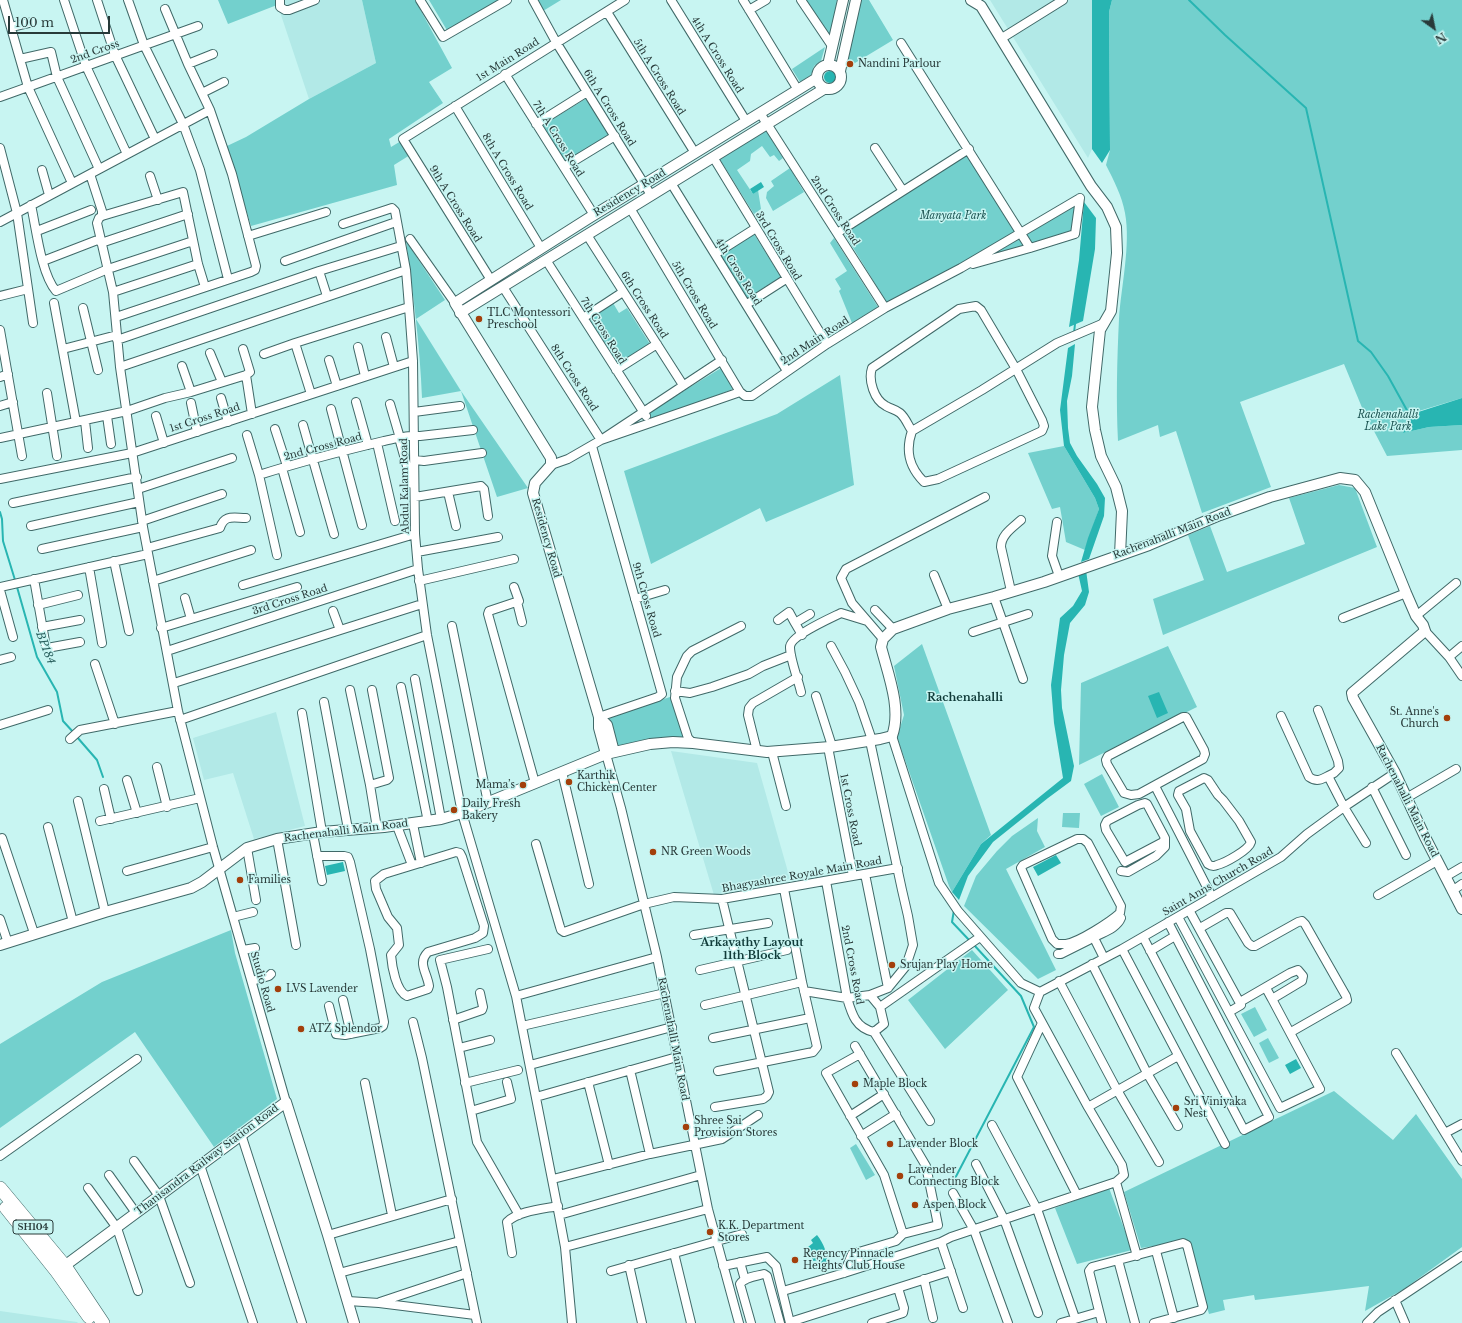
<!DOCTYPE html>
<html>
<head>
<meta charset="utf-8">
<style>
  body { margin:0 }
  #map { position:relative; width:1462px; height:1323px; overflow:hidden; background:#c8f5f2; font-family:"Libre Baskerville",serif }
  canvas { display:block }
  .north { position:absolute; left:1414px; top:8px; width:40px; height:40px; -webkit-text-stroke:3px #c8f5f2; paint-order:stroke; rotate:147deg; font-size:11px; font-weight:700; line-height:16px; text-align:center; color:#283a39 }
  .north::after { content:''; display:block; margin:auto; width:14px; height:18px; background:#283a39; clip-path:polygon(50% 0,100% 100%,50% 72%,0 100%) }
  .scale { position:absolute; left:8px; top:16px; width:102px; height:18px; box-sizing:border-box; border:2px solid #283a39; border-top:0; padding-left:5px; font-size:12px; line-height:14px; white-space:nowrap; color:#283a39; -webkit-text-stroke:3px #c8f5f2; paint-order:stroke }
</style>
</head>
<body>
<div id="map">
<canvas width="1462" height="1323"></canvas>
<div class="north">N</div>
<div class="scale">100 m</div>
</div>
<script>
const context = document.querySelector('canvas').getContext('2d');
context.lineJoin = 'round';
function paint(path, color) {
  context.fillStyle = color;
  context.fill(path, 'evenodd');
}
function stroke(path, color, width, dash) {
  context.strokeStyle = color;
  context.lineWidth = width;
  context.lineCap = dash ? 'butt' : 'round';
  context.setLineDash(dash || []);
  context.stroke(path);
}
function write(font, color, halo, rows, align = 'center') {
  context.font = font + ' "Libre Baskerville",serif';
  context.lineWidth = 3;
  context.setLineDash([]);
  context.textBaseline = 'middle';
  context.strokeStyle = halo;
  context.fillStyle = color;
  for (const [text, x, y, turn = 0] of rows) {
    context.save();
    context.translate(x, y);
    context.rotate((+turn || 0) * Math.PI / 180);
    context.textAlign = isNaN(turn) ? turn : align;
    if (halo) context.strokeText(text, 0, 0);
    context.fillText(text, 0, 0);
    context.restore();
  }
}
const built = new Path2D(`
  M276,0H362L376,63L309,99Z
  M990,0H1092V149L1088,158Z
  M276,712L305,826L254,839L233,773L204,780L193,738Z
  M671,751L757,763L790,879L714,895Z
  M0,1311L77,1322L78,1323H0Z`);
const green = new Path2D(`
  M218,0H276L277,5L228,24Z
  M362,0H415L452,68L429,82L443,103L389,139L391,147L401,141L410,155L394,165L397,185L251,226L227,146L246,137L309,99L376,63Z
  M429,0H499L448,32Z
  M536,0H561L543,11Z
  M805,0H837L830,39Z
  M860,0H869L893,40L845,69Z
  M1112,0H1462V398L1409,414L1403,433L1429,427L1462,425V450L1387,456L1363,410L1344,364L1240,402L1271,487L1202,513L1176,431L1160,437L1158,425L1118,441C1116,401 1117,360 1119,319C1121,287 1131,245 1125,213C1122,196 1114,181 1106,165L1110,150L1109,12Z
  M825,47L821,61L814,66L811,75L800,82L792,69Z
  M587,98L609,135L565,162L543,125Z
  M765,129L783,158L779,161L774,155L770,157L762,146L751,154L750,161L737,170L753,194L758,190L761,209L754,214L719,158Z
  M967,152L1017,233L887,303L844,233Z
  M790,168L804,192L773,211L766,198L767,192L774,186L771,181Z
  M1075,206L1071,231L1031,244L1026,235Z
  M754,234L781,277L747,298L720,255Z
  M1020,236L1027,247L970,264Z
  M834,238L878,307L852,323L839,291L841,289L835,279L847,271L830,243Z
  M406,241L445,300L416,319L461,391L528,488L497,497L461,391L422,398C420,345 413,293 406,241Z
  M613,303L619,313L627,308L650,344L618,364L589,318Z
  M721,368L733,388L731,390L651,419L649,418L648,413Z
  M840,375L854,485L766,522L760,508L651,564L624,471L777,414Z
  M1064,446L1095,498L1099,509L1085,550L1066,542L1060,507L1052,509L1028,453Z
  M1339,485L1355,488L1377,547L1163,635L1153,599L1204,580L1188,535L1210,526L1227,572L1305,544L1289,498Z
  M922,644L991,835L981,844L952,892L949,886L897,737L904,715L894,666Z
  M1168,646L1197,707L1079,765L1081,683Z
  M670,697L685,739L618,748L609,717Z
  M1102,774L1119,807L1101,816L1084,784Z
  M1063,813H1080L1079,828L1062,827Z
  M1038,818L1037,831L1045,847L1006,869L1056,970L1038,979L964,906L976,876L997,851L1012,836Z
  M231,930L235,953L277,1099L214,1147L135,1032L0,1128V1044L102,982Z
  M972,950L1008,990L945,1049L908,1000Z
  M1255,1007L1267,1030L1254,1037L1241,1014Z
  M1268,1038L1279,1058L1269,1063L1259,1043Z
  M1334,1091L1393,1140L1416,1114L1462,1179V1247L1404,1289L1365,1311L1369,1286L1255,1300L1254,1295L1223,1300L1225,1310L1209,1314L1187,1241L1141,1248L1124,1192Z
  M856,1144L875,1175L866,1180L850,1148Z
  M1109,1188L1132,1250L1077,1264L1055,1208Z`);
const water = new Path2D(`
  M1092,0H1112L1109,12L1110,150L1102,163L1092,149Z
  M824 77a6 6 0 1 1 12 0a6 6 0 1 1-12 0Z
  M761,182L764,187L753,194L750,189Z
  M1084,202L1096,218L1095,249L1083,321L1069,327L1079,260Z
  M1075,344L1072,376L1067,401L1068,428L1070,443L1077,456L1097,484L1105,498L1104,516L1089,559L1081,562L1088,538L1099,509L1095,498L1064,446L1060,410L1068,348Z
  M1462,398V425L1429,427L1403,433L1409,415Z
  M1086,570L1089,592L1085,605L1070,623L1064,655L1061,690L1062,708L1074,766L1071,781L1048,798L993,842L968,876L959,900L952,892L981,844L1063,778L1054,723L1051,685L1060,618L1073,606L1082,591L1078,573Z
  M1159,692L1168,713L1157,718L1148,696Z
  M1056,855L1061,863L1038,876L1033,867Z
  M343,862L345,871L327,875L325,866Z
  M1296,1059L1301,1068L1290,1074L1285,1065Z
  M817,1235C824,1244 827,1252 827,1263L820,1264V1260L813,1261L808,1247L813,1243L811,1240Z`);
const stream = new Path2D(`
  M1189,0L1225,35L1306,108L1358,341L1371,352L1388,376L1409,414
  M1074,333L1075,324
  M0,512L2,519L3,541L15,580
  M17,587L37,657L57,692L63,721L74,733
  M77,737L97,760L103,777
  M954,910L952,922L970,941
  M951,1186L1034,1027L1021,996L974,945`);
const minor = new Path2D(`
  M3,0L28,87L72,183
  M64,0L86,66L127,154
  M97,0L115,55L155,139
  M128,0L144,45L183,124L200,170L228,279
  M280,0V7L285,10H289L315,0
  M420,0L443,37L507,0
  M533,0L556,42L651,195
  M671,0L746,121
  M743,0L798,90
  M801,0L832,46
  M749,10L766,0
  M607,12L695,153
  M11,27L33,22
  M1002,38L1063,0
  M901,43L1030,248L973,264
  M20,59L51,52L57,77L99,169
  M188,64L213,54
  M505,74L594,215
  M202,93L224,82
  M0,97L198,26
  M455,106L541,248
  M760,113L885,308
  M536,124L587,92
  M0,148L17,213L33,323
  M875,148L903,191
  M713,157L827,344
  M564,167L615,136
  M42,170L49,195
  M90,174L102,211V216L99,218L97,223L113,292L120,367L143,527L178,711L213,847L286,1102
  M150,176L158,200
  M671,183L787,371
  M31,205C36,227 41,274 56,291L108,269L193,241
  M630,208L740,392
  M102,216L183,192L198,264L205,287
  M0,222L210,110
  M343,224L386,210L392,208L395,211L406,270L409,307L413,361L415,534L418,569L427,635L462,813L516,996L559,1215L565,1247L572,1323
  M37,231L91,210
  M837,233L969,149
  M587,235L683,385
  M248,236L326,212
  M410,239L455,303
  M101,243L188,214
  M1030,248L1075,234L1080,198
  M715,254L756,228
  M546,260L646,416
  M43,261L100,239
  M285,261L396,222
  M319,271L327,296
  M491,280L403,139L625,0
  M503,287L601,440L722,360
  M113,292L198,264
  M0,296L28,289
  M54,303L76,422
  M747,304L786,279
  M83,308L98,370
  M116,317L251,272L255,270L256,266L232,174L210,110L188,64L165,9
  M583,318L623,292
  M0,330L22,456
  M386,337L394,367
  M117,340L319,271L401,246
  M295,343L311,394
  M358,347L365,376
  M63,349L117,335
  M210,353L222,382
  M264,354L295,343L409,307
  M329,360L337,386
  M182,366L191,392
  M120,367L406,270
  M616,370L657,344
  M246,375L252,414
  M0,377L8,374
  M47,393L57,456
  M221,398L228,422
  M356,402L368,445
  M191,403L197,432
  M390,404L400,438
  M0,406L13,402
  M331,409L362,525
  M414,412L460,406
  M107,416L111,444
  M156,416L164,443
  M85,421L88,448
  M303,425L334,534
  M275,429L287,466
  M912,431C908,425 905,417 900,413C895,409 891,409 886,406C874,400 868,380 872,368L959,309L976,306L981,310L1016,369L1042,420L1044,426L1042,431L938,479L924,482C909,467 905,451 912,431L982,390L1057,343L1104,323
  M247,435L259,475L277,555
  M0,438L127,411L165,398L191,392L246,375L250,372L243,349
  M399,438L412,484
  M377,443L395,521
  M592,446L662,694L658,697L599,717
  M415,460L424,461L482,453
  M551,465L568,459L601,440L740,392L745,396H752L827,344L885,308L961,268L1080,198
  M282,468L300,532
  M259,475C300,462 342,451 384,441C395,439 409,434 420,436L473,430
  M0,479L132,453L413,361
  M138,489L232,458
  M448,492L456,526
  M415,497L481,486L484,489L488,516
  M13,503L137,477
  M142,521L222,494
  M1057,522L1052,556L1059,576
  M31,526L139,502
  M147,548L220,528C224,514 234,518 246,518
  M42,549L143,527
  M417,552L498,537
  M114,561L129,631
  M89,567L102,643
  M934,575L948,609
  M34,579L46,647L47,648L80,642
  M153,581L251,550
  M419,581L514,559
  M243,585L415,534
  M0,587L148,554
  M514,587L519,601L489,611L488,614L535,783
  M0,590L13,637
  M1011,591L1001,547C1001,535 1012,528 1021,520
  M994,597L1023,679
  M185,598L191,619
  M635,599L665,590
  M517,602L522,622
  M38,605L78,595
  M875,610L893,629
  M333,611L340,630
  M1416,616L1456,583
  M1343,618L1406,593
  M778,620L789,612L795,623
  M452,626L488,803
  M42,627L80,620
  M161,628L297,587
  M1425,631L1449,657L1462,646
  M973,632L1028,614
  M802,635L795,623L810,614
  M883,639L852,603L841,578L846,569L985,497
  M831,646L845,672L859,702L872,740
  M167,651L418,569
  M1449,657L1462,676
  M0,660L11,657
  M95,664L115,724
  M415,679L441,819
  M174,683L422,604
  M401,687L428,822
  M350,690L370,785L377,828
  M675,691L690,693L712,687L749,674L763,666L791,655
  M801,692C798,679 790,659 790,647C790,636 831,618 841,613L867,621
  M816,696L832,746
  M324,702L348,829
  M1318,710L1338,761L1339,768L1334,773L1328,776L1344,807L1366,843
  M302,713L322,832
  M1281,716L1309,777C1316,782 1321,780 1328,776
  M1183,717H1186L1204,750L1205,754L1203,759L1139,794L1131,795L1124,793L1107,764L1106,760L1108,756Z
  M180,720L427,635
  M0,725L48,710
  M892,736L939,883L958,911L1021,983L1040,992
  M70,739L80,730L178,711
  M693,743L688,738L675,698L677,677L687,656L692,651L741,626
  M828,747L853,876
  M757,751L748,715L749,708L753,703L798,677
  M772,752L786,806
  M606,754L621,808L657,957L708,1209L739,1323
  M157,767L167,807
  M562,772L589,884
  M1204,778L1208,780L1218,795L1223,800L1239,821L1251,842C1249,850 1225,863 1217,865C1213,867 1211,866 1208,864L1190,831L1186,809L1178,795L1179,791Z
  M127,780L137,813
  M370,785L387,780L389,778L372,690
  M1155,786L1212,897
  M1372,787L1406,855
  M104,789L111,819
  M1408,797L1456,769
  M78,801L105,912
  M1145,803L1147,804L1165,838L1163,842L1125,862L1106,830L1105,825L1107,821L1138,805Z
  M100,821L200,798
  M413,824L421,863
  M397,826L412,865
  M48,827L73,922
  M313,834L322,881
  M2,838L34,933
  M277,839L296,945
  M1077,839H1083L1088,843L1121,906L1120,913C1110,922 1079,942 1066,944C1063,944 1060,944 1057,944L1052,939L1021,868L1023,865Z
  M536,844L560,927L561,930L564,932L644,904L674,897L722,899L898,868
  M247,848L256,900
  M456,852L460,853L462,857L484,926L483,933L475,938L428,952C417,963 427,972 429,986L428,989L407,996C396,991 392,967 391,955L399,945L397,928L388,917L376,889L375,881L384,874Z
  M317,856H344L348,857L350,862L370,949L384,1022L383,1026L380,1028L345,1035L336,1034L329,1006
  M127,871L213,847
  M1121,871L1128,872L1156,856L1165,847V839
  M865,874L888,988
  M1445,877L1462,867
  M826,881L847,998C852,1015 856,1028 874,1032L930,1121
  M1452,891L1462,884
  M1378,895L1437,861
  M1189,910L1241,1005L1229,1012
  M233,917L253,912
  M1178,917L1280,1108L1320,1089L1272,999
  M0,919L8,943
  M1200,928L1226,913H1230L1248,943L1252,946H1255L1298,922L1302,921L1305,924L1346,996L1347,1000L1291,1032
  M1094,932L1095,940L1104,958
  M694,935L768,923
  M1095,937C1104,932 1117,928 1121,918
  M1143,937L1244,1130L1269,1117L1168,922
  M488,949L440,960L447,987L477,1142L519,1215
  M1122,949L1225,1144
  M243,950L255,948
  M1150,951L1175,936
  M1058,954H1061L1089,940
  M1092,964L1147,1073L1178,1126
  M700,970L787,950
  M252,981L269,976L271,974
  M1059,981L1117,1090L1159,1162
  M804,991L847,998L870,995L888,988L906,966L913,945L908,916L902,890L870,741
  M1040,992L1122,949L1281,857L1307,834L1344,807L1395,773
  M870,995L880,1007
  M516,996L657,957
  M343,1000L351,1034
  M1240,1002L1290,973L1298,970L1303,976L1302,981L1272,999L1266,988
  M705,1005L802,982
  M453,1020L482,1010L483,1007L480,993
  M413,1022L422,1058L477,1323
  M1042,1023L1017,1077L1077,1195
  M522,1026L665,993
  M874,1032L884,1024L880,1007L980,937
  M713,1038L810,1018
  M459,1048L490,1040
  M1396,1053L1462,1161
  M860,1054L826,1073L884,1175L903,1234
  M530,1065L672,1027
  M630,1070L650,1154
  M718,1071L813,1052L817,1047L802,982L784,889
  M588,1082L609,1165
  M365,1083L392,1215
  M465,1083L518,1070
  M536,1097L677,1057
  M715,1107L763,1099L767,1096L769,1092L722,899
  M1088,1107L1178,1056
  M471,1111L511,1099L507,1082
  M850,1116L884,1094
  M992,1125L1037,1209L1075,1318
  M1445,1133L1462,1124
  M241,1134L302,1323
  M861,1136L896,1114
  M0,1156L137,1059
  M134,1161L159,1196L190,1283
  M976,1164L1004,1219L1038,1313
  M200,1165L253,1323
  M109,1175L136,1213
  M553,1179L650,1154L722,1139L758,1115
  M1116,1182L1137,1256
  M88,1188L117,1228L138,1291
  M953,1193L974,1230L1008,1323
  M559,1215L701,1175
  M328,1235L452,1199
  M941,1242L963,1308
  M565,1247L708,1209
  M1156,1251L1174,1318
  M512,1253L507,1222C518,1211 543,1209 558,1206
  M674,1253L691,1323
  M1118,1260L1135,1323
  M740,1262L745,1280
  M629,1265L642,1323
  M723,1266L767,1257L776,1266L790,1323
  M855,1269L859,1257L858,1252
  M611,1271L742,1234
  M339,1273L460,1241
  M844,1273L852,1254L896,1241L903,1234L938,1225L926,1166L855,1046
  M924,1279L933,1318
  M783,1291L844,1273L941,1242L951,1237L1116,1182L1124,1175L1122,1165L1088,1107L1034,1008L1040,992
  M1395,1300L1405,1323
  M348,1301L379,1303L475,1315
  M380,1302L467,1273
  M790,1322L951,1271
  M751,1323L740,1284C744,1277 757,1276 764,1274L767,1276L780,1323
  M872,1323L903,1313L904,1308L898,1288
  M1061,1323L1099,1312
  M1102,1323L1089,1271L1092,1267L1183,1243L1187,1245L1203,1307L1201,1310L1154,1323
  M1367,1323L1378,1312L1462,1256`);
const tertiary = new Path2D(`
  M971,0L981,6L1091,186L1107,207L1116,227L1117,253L1111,311L1100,330L1092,407L1095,430L1101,456L1116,487L1122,511L1120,555
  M817 77a12 12 0 1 1 24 0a12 12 0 1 1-24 0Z
  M828,65L843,0
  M840,71L856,0
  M460,313L824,89
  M599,717L607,725L614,752
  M606,754L599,728V717L533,493L535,483L551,465V458L455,303L589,218L817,78
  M0,945L105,912L191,888L202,882L247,848L277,839L322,832L384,827L441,819L462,813L606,754L650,744L673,742L693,743L767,752L830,747L880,739L892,736C902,709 888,674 881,647L883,639L893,629L948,609L994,597L1044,582L1149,545L1220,515L1270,497L1340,478L1355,480L1365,492L1406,593L1416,616L1423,625L1425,631L1352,693L1353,698L1395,773L1425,837L1462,909
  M59,1270L286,1102L328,1235L354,1323`);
const primary = new Path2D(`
  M0,1188L65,1266L103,1323
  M6,1208L57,1272L89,1317`);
const markers = [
  [850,64,4,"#a33f0b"],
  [479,319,4,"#a33f0b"],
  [1447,718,4,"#a33f0b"],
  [569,782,4,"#a33f0b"],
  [523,785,4,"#a33f0b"],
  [454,810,4,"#a33f0b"],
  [653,852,4,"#a33f0b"],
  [240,880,4,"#a33f0b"],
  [892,965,4,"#a33f0b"],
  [278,989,4,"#a33f0b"],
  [301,1029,4,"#a33f0b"],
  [855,1084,4,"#a33f0b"],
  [1176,1108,4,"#a33f0b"],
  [686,1127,4,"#a33f0b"],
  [890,1144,4,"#a33f0b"],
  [900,1176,4,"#a33f0b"],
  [915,1205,4,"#a33f0b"],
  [710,1232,4,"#a33f0b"],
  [795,1260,4,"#a33f0b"]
];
const shields = [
  [33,1227,40]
];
const shieldNames = [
  ["SH104",33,1227]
];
const streetNames = [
  ["2nd Cross",95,52,-20],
  ["4th A Cross Road",717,55,58],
  ["1st Main Road",508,60,-32],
  ["5th A Cross Road",659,77,58],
  ["6th A Cross Road",609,108,58],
  ["7th A Cross Road",558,139,58],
  ["8th A Cross Road",507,172,59],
  ["Residency Road",630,193,-31],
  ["9th A Cross Road",455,204,58],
  ["2nd Cross Road",835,211,57],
  ["3rd Cross Road",778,246,59],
  ["4th Cross Road",738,272,58],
  ["5th Cross Road",694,295,59],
  ["6th Cross Road",644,305,57],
  ["7th Cross Road",603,331,58],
  ["2nd Main Road",815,341,-33],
  ["8th Cross Road",574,378,57],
  ["1st Cross Road",205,418,-18],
  ["2nd Cross Road",323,447,-15],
  ["Abdul Kalam Road",405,486,-91],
  ["Rachenahalli Main Road",1172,534,-21],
  ["Residency Road",546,538,74],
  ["3rd Cross Road",290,600,-18],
  ["9th Cross Road",646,600,74],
  ["Rachenahalli Main Road",1407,801,63],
  ["1st Cross Road",850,810,79],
  ["Rachenahalli Main Road",346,831,-7],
  ["Bhagyashree Royale Main Road",802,875,-10],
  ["Saint Anns Church Road",1218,882,-30],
  ["2nd Cross Road",852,965,79],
  ["Studio Road",262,982,74],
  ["Rachenahalli Main Road",673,1039,79],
  ["Thanisandra Railway Station Road",207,1160,-37]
];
const poiNames = [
  ["Nandini Parlour",858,64],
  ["TLC Montessori",487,313],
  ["Preschool",487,325],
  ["St. Anne's",1439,712,"right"],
  ["Church",1439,724,"right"],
  ["Karthik",577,776],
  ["Chicken Center",577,788],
  ["Mama’s",515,785,"right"],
  ["Daily Fresh",462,804],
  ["Bakery",462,816],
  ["NR Green Woods",661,852],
  ["Families",248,880],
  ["Srujan Play Home",900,965],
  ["LVS Lavender",286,989],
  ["ATZ Splendor",309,1029],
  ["Maple Block",863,1084],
  ["Sri Viniyaka",1184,1102],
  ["Nest",1184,1114],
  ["Shree Sai",694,1121],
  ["Provision Stores",694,1133],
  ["Lavender Block",898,1144],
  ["Lavender",908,1170],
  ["Connecting Block",908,1182],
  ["Aspen Block",923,1205],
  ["K.K. Department",718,1226],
  ["Stores",718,1238],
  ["Regency Pinnacle",803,1254],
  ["Heights Club House",803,1266]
];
const parkNames = [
  ["Manyata Park",953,216],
  ["Rachenahalli",1388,415],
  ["Lake Park",1388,427]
];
const waterNames = [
  ["BP184",45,648,69]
];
const neighbourhoodNames = [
  ["Rachenahalli",965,698],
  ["Arkavathy Layout",752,943],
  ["11th Block",752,956]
];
paint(built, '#b2e9e7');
paint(green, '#73d0cd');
paint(water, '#28b5b2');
stroke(stream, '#28b5b2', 2);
stroke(minor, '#406968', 10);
stroke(tertiary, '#406968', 12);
stroke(primary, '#406968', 14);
stroke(minor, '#fff', 8);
stroke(tertiary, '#fff', 10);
stroke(primary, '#fff', 13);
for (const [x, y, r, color] of markers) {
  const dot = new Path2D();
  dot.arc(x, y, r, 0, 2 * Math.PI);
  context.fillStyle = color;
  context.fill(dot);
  stroke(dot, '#c8f5f2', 1.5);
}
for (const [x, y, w] of shields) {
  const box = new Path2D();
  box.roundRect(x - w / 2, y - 7, w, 14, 3);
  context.fillStyle = '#c8f5f2';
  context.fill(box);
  stroke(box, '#283a39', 1);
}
write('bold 9px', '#283a39', null, shieldNames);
write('10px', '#283a39', '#c8f5f2', streetNames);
write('10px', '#283a39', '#c8f5f2', poiNames, 'left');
write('italic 10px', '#1c5452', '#c8f5f2', parkNames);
write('italic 11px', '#275d5b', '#c8f5f2', waterNames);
write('bold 11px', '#103b39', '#c8f5f2', neighbourhoodNames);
</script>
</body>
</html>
